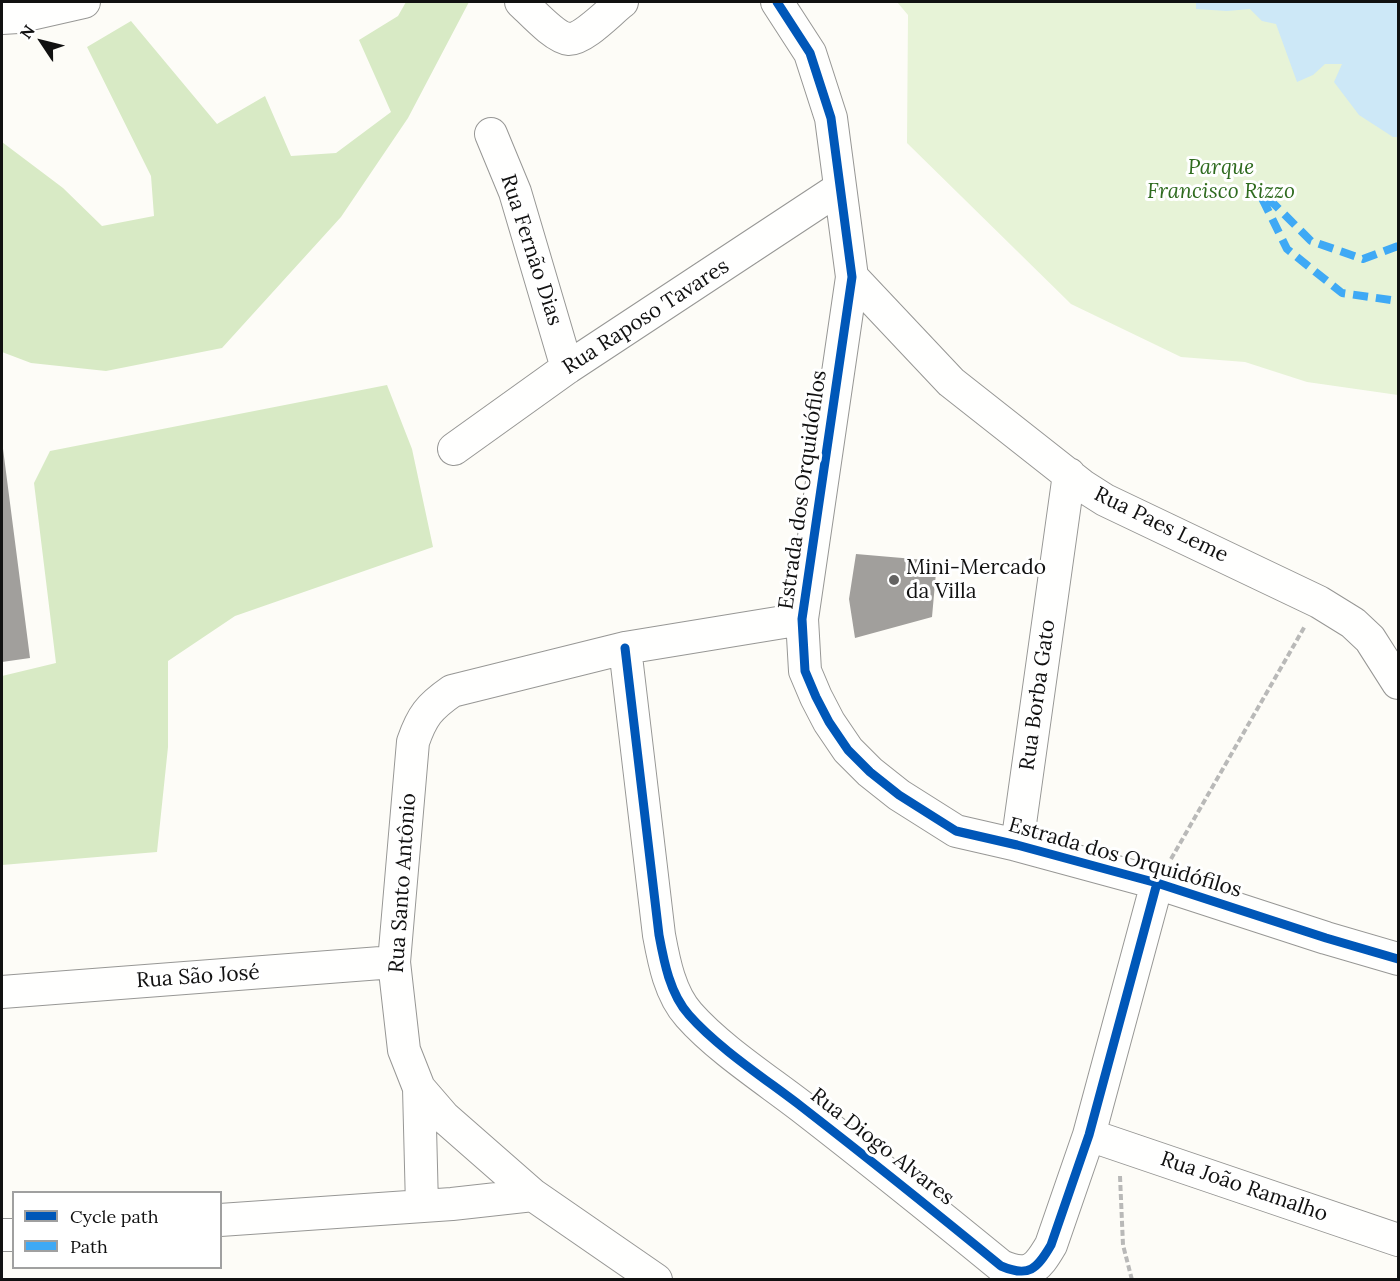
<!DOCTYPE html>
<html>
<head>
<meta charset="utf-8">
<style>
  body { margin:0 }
  #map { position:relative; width:1400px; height:1281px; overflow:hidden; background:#fdfcf7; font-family:Lora,serif }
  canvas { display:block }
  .frame { position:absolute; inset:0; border:3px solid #111; pointer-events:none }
  .legend { position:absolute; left:12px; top:1191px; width:210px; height:78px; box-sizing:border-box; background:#fff; border:2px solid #a0a0a0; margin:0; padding:8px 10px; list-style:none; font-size:18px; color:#111 }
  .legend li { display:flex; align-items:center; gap:12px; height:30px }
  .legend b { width:30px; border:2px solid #a0a0a0 }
  .north { position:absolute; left:12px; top:12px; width:60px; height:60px; -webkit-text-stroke:4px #fff; paint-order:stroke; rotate:305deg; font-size:16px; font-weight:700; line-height:24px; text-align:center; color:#111 }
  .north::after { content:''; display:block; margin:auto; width:21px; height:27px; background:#111; clip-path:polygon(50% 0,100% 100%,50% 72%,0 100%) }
</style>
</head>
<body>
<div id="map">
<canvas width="1400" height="1281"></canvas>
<div class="frame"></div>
<ul class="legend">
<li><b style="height:8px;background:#0057b8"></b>Cycle path</li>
<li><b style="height:8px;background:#3fa9f5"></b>Path</li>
</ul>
<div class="north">N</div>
</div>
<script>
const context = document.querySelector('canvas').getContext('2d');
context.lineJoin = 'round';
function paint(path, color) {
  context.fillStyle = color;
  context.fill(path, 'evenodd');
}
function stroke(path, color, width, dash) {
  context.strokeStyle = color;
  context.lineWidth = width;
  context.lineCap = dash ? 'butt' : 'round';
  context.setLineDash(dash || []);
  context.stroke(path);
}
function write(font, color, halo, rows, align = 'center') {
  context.font = font + ' Lora,serif';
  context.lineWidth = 6;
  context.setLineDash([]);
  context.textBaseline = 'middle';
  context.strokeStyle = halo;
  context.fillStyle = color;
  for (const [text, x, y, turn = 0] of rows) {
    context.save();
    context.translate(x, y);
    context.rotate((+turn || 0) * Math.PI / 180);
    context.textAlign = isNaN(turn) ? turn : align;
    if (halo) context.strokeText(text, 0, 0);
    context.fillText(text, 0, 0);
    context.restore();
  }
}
const green = new Path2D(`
  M897,2H1398V395L1307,382L1245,362L1181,357L1071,304L907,143L908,15Z`);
const forest = new Path2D(`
  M406,2H469L408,118L341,217L222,348L106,371L31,363L2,352V142L63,188L102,226L154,216L151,176L87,47L131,21L217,124L265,96L291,156L336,153L391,112L359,40L398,16Z
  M387,385L412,449L433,547L235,616L168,661V747L157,852L2,865V676L56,663L34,483L50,451Z`);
const water = new Path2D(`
  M1196,2H1398V137H1393L1359,115L1334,82L1342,64H1325L1313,75L1297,82L1276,24L1262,21L1250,9L1227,11L1196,9Z`);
const building = new Path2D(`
  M2,441L30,658L2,662Z
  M856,554L937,561L932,617L855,638L849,599Z`);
const path = new Path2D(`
  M1171,859L1305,626
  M1120,1176L1123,1245L1132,1280`);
const minor = new Path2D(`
  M521,2C531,11 555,38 569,39C584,39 610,11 622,2
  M777,2L810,53L831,118L852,277L802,619L805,671L816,697L829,722L848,750L870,772L899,795L956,831L1017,845L1157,883L1326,938L1398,959
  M2,18L18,17L84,2
  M491,134L515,192L567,368
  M852,277L951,382L1083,486L1105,500L1319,602L1353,623L1370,639L1398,683
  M454,449L567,368L840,188
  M625,648L659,935C664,962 670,994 689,1015C718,1048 767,1080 802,1107C869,1159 935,1212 1001,1266C1029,1278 1037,1269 1051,1245L1089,1135L1157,883
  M1017,845L1069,474
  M2,992L394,962
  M419,1088L422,1206
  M1089,1135L1398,1240
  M220,1220L452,1204L533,1195
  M2,1235H14
  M656,1280L533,1195L444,1117L419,1088L404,1050L394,962L413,742C422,716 429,707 452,691L625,648L802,619`);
const quiet = new Path2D(`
  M1398,246L1363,259L1311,241L1256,186L1287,249L1342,293L1398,301`);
const cycleway = new Path2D(`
  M777,2L810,53L831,118L852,277L802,619L805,671L816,697L829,722L848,750L870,772L899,795L956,831L1017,845L1157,883L1326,938L1398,959
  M625,648L659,935C664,962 670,994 689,1015C718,1048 767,1080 802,1107C869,1159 935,1212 1001,1266C1029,1278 1037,1269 1051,1245L1089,1135L1157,883`);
const markers = [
  [894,580,6,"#646362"]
];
const parkNames = [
  ["Parque",1221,168],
  ["Francisco Rizzo",1221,192]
];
const streetNames = [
  ["Rua Fernão Dias",531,250,72],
  ["Rua Raposo Tavares",646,317,-33],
  ["Estrada dos Orquidófilos",803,490,-82],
  ["Rua Paes Leme",1161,525,26],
  ["Rua Borba Gato",1038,695,-82],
  ["Estrada dos Orquidófilos",1125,858,16],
  ["Rua Santo Antônio",403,883,-86],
  ["Rua São José",198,977,-4],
  ["Rua Diogo Alvares",882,1147,38],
  ["Rua João Ramalho",1244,1187,19]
];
const poiNames = [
  ["Mini-Mercado",906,568],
  ["da Villa",906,592]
];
paint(green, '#e7f3d7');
paint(forest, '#d8eac5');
paint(water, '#cde8f7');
paint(building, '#a19f9c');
stroke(minor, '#979795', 34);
stroke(path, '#b9b9b8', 4, [6, 3]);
stroke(minor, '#fffffe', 32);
stroke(quiet, '#3fa9f5', 8, [15, 8]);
stroke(cycleway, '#0057b8', 9);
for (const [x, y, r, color] of markers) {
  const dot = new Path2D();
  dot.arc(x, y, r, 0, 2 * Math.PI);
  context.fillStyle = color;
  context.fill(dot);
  stroke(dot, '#fff', 2);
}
write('italic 21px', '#2f6b1f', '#fff', parkNames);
write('21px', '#111', '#fff', streetNames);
write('21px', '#111', '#fff', poiNames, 'left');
</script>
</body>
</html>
